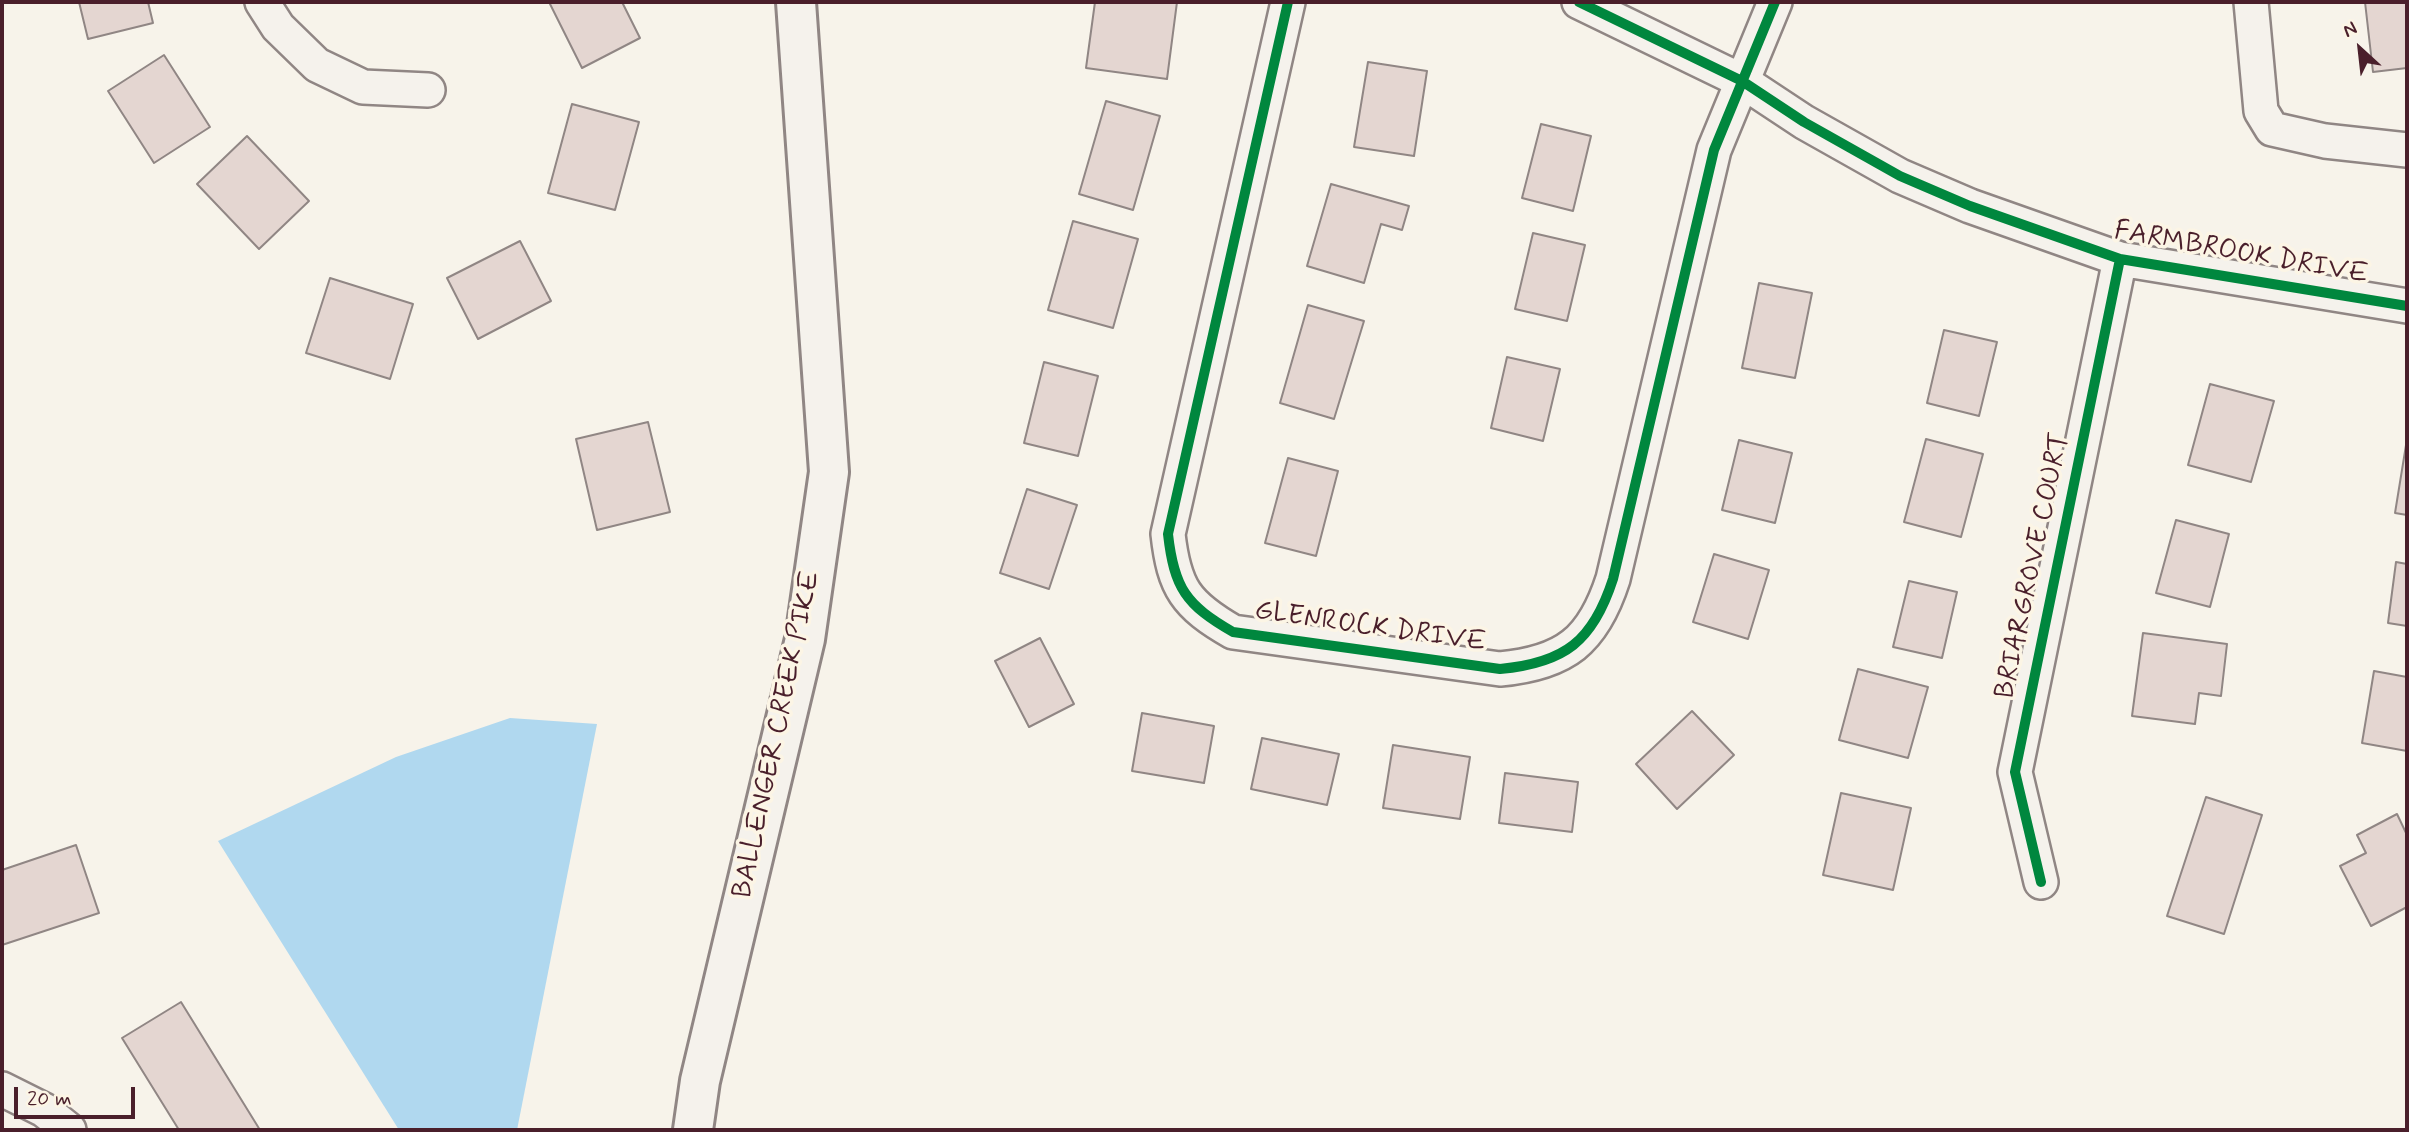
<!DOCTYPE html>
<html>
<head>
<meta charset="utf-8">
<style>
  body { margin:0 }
  #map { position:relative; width:2409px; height:1132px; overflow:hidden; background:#f7f3ea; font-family:Mynerve,sans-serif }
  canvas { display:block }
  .frame { position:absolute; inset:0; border:4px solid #4a1f2b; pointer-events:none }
  .north { position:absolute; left:2325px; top:14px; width:70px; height:70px; -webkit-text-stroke:5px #fcf5e5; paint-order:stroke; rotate:333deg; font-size:19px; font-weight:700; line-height:28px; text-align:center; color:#4a1f2b }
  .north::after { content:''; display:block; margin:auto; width:24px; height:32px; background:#4a1f2b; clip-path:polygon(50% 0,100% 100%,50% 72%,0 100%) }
  .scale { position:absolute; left:14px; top:1087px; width:121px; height:32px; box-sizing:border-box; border:4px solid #4a1f2b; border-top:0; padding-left:9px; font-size:21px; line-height:24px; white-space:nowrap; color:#4a1f2b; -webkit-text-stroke:5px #fcf5e5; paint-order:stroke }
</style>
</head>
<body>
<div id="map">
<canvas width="2409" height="1132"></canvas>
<div class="frame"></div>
<div class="north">N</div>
<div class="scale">20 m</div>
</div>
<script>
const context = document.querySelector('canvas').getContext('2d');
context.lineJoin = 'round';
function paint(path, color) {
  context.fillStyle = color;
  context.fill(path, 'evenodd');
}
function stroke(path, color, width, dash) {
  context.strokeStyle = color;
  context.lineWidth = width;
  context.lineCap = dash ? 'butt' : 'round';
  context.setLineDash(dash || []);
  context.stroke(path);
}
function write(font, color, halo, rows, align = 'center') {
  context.font = font + ' Mynerve,sans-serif';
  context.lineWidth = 7;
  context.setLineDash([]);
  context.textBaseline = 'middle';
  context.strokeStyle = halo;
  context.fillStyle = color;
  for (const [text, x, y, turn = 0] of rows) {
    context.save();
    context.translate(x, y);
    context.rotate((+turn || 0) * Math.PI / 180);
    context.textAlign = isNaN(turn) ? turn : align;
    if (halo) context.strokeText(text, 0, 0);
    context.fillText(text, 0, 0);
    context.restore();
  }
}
const water = new Path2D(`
  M510,718L597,724L517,1130H399L218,841L396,757Z`);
const building = new Path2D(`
  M79,2H148L153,23L88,39Z
  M549,2H622L640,38L582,68Z
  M1095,2H1177L1167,79L1086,68Z
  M2365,2H2407V68L2373,72Z
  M164,55L210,127L154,163L108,91Z
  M1368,62L1427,71L1414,156L1354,147Z
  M1106,101L1160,116L1133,210L1079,194Z
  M572,104L639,122L615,210L548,193Z
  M1541,124L1591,136L1573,211L1522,198Z
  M247,136L309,201L259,249L197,184Z
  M1331,184L1409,206L1402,230L1381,224L1364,283L1307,266Z
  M1073,221L1138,239L1113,328L1048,310Z
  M1533,233L1585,245L1567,321L1515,309Z
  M520,241L551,301L478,339L447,278Z
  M330,278L413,304L390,379L306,353Z
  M1759,283L1812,293L1795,378L1742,368Z
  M1308,305L1364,321L1334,419L1280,403Z
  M1944,330L1997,342L1979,416L1927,403Z
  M1507,357L1560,369L1543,441L1491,428Z
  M1044,362L1098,376L1078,456L1024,443Z
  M2210,384L2274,401L2251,482L2188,465Z
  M648,422L670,512L597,530L576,439Z
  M1926,439L1983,454L1961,537L1904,522Z
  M2407,439V515L2395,513Z
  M1739,440L1792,453L1775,523L1722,510Z
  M1288,458L1338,471L1316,556L1265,543Z
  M1027,489L1077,505L1049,589L1000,573Z
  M2176,520L2229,534L2210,607L2156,593Z
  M1714,554L1769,570L1748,639L1693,622Z
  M2396,562L2407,564V626L2388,623Z
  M1909,581L1957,592L1942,658L1893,647Z
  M2143,633L2227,644L2221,696L2199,693L2195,724L2132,716Z
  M1040,638L1074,704L1029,727L995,661Z
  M1858,669L1928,687L1908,758L1839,740Z
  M2374,671L2407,677V751L2362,743Z
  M1692,711L1734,755L1677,809L1636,764Z
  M1142,713L1214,726L1204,783L1132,771Z
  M1262,738L1339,754L1327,805L1251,789Z
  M1393,745L1470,757L1460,819L1383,808Z
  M1505,773L1578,782L1572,832L1499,823Z
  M1841,793L1911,808L1893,890L1823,875Z
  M2206,797L2262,815L2224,934L2167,916Z
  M2397,814L2407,835V907L2371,926L2340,866L2366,853L2357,835Z
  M76,845L99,913L2,945V870Z
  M181,1002L260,1130H179L122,1038Z`);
const minor = new Path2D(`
  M262,2L278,27L317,65L363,87L428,90
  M1288,2L1168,534C1174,588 1186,605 1233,632L1500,669C1565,663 1593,641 1613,579L1714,150L1775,2
  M1579,2L1742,81L1804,122L1900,176L1970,206L2120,259L2407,306
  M2251,2L2261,111L2272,129L2325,141L2407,150
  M2041,882L2015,772L2120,259
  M2,1089L44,1110L69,1130`);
const secondary = new Path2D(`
  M693,1130L700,1081L805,639L829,472L796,2`);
const cycleway = new Path2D(`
  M1288,2L1168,534C1174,588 1186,605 1233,632L1500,669C1565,663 1593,641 1613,579L1714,150L1775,2
  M1579,2L1742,81L1804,122L1900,176L1970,206L2120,259L2407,306
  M2041,882L2015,772L2120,259`);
const streetNames = [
  ["FARMBROOK DRIVE",2241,254,10],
  ["BRIARGROVE COURT",2034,566,-78],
  ["GLENROCK DRIVE",1370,628,8],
  ["BALLENGER CREEK PIKE",778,735,-78]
];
paint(water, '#b0d8ef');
paint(building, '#e4d6d1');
stroke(building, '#908684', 2);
stroke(minor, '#908684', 38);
stroke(secondary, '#908684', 44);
stroke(minor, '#f5f2ec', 33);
stroke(secondary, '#f5f2ec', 38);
stroke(cycleway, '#00873e', 10);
write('28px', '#4a1f2b', '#fcf5e5', streetNames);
</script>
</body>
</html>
